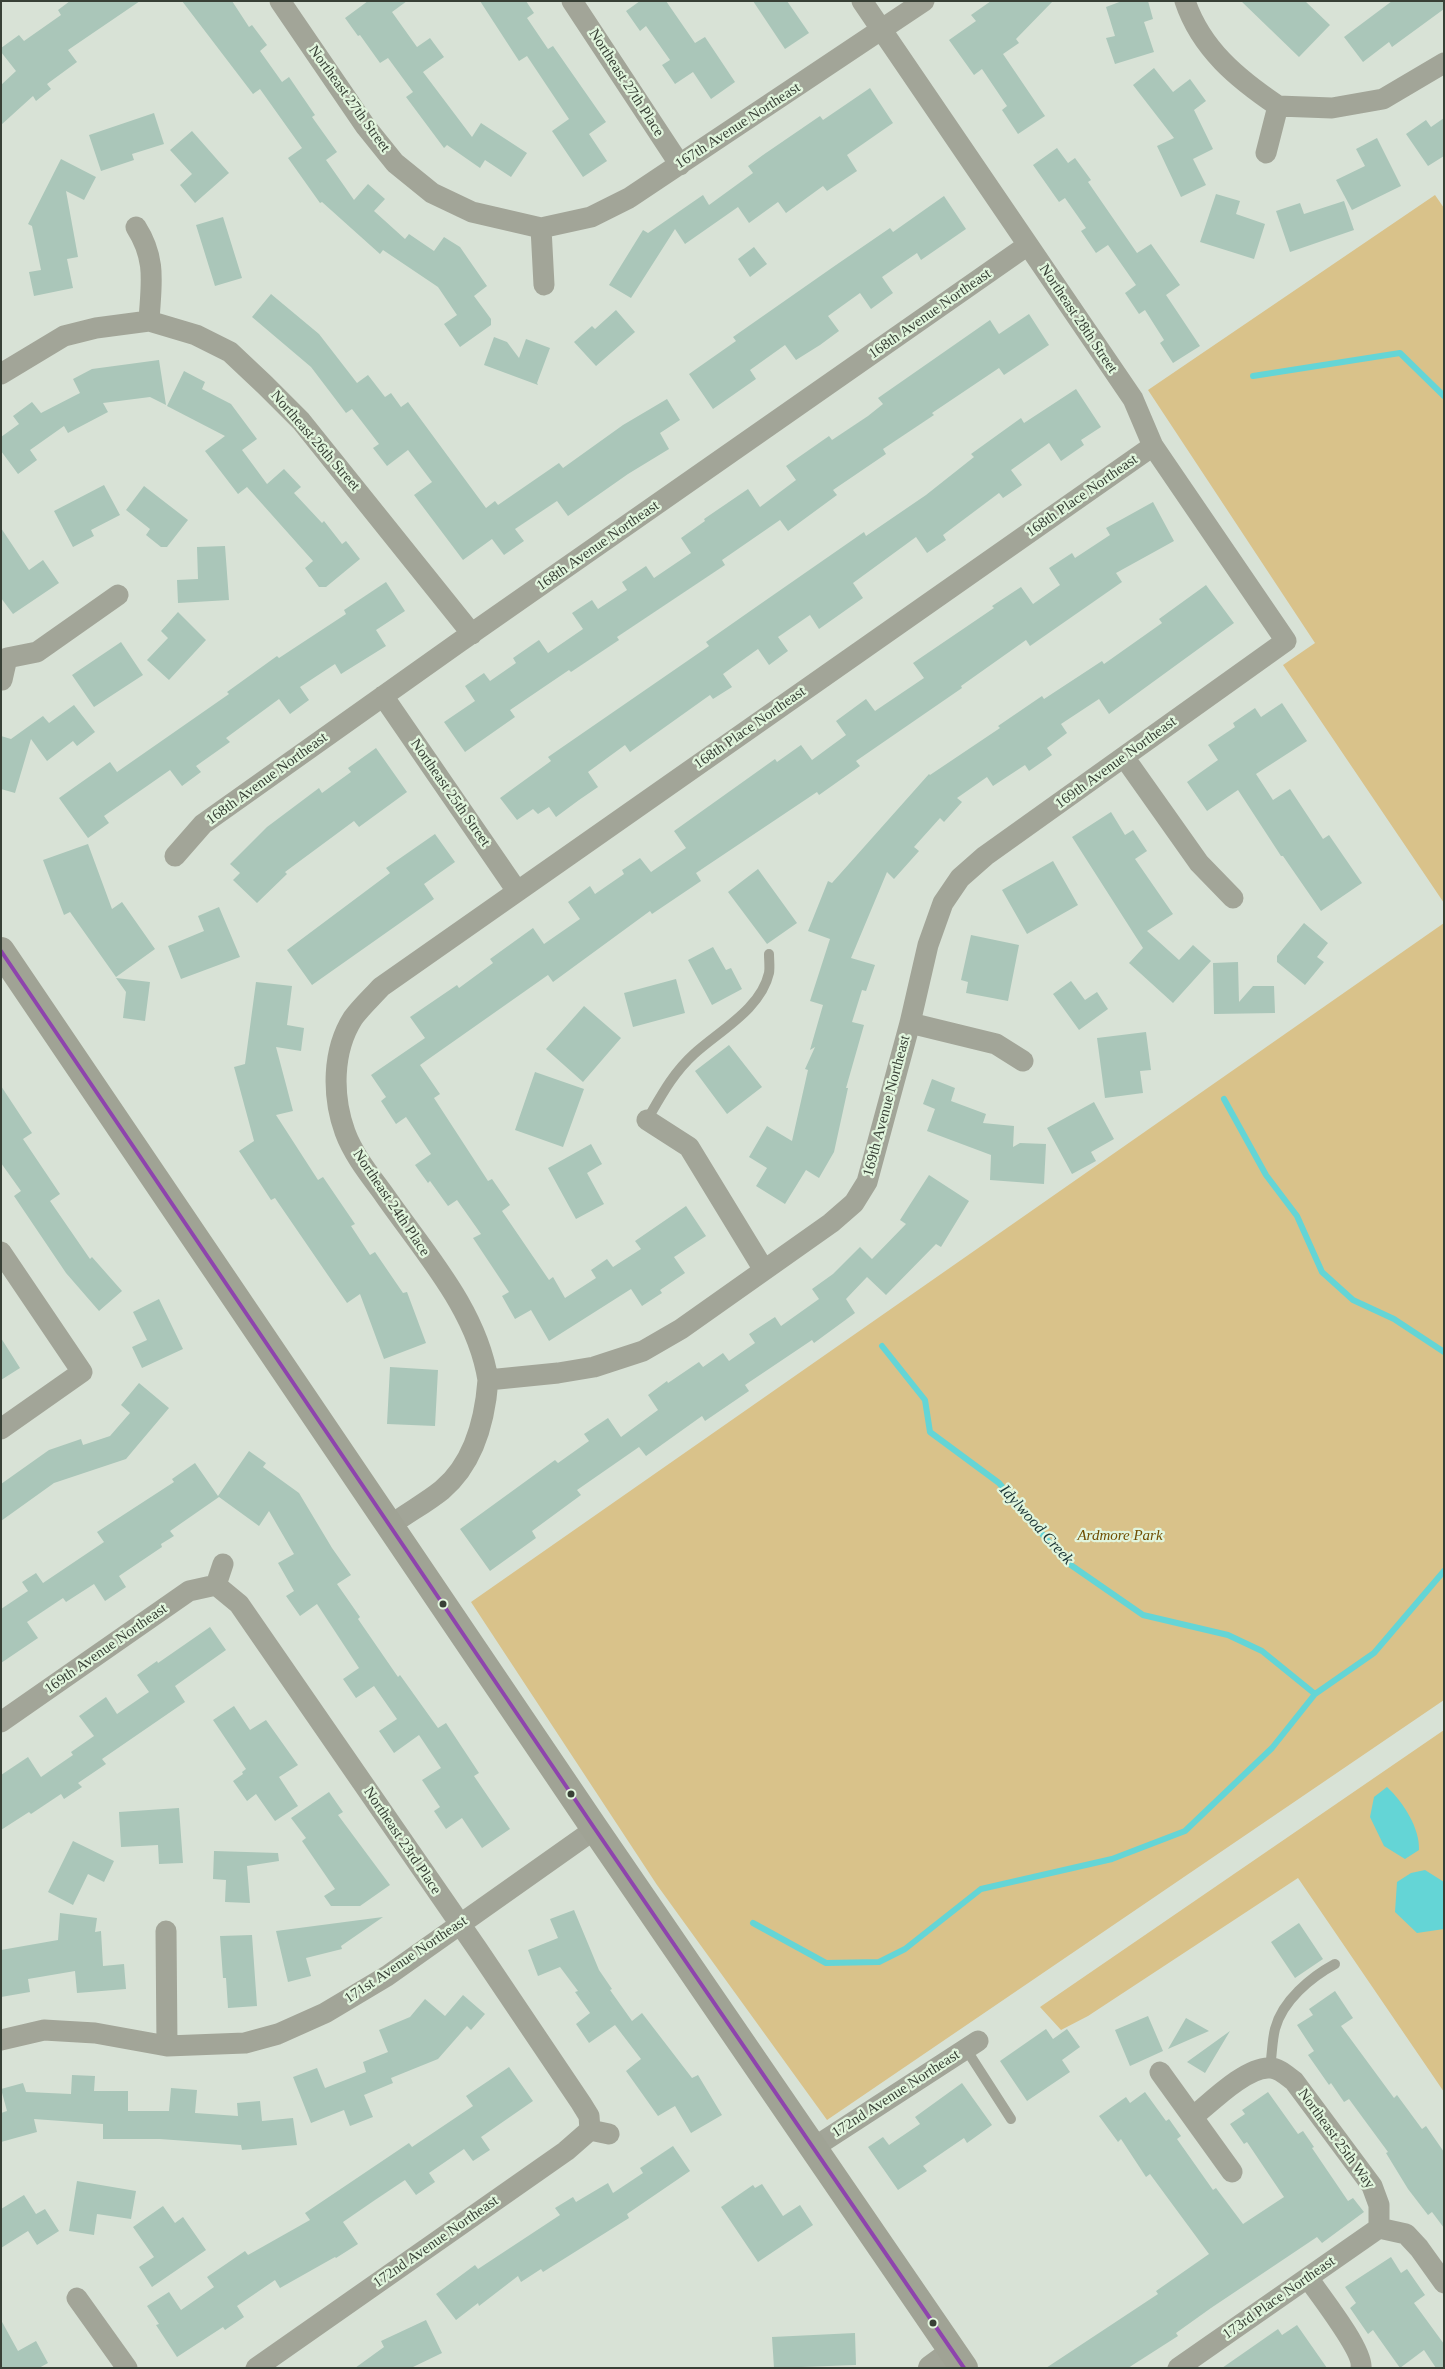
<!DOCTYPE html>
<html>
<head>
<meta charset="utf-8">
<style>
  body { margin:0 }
  #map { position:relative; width:1445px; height:2369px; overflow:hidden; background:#d8e2d6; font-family:"Times New Roman",serif }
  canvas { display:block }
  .frame { position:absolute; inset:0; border:2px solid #384036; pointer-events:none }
</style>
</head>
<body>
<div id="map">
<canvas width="1445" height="2369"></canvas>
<div class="frame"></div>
</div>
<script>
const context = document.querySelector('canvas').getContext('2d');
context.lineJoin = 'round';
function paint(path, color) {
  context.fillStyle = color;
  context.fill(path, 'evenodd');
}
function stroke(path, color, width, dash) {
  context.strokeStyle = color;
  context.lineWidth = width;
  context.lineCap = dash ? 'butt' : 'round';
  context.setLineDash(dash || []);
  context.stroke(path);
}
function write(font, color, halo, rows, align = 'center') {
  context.font = font + ' "Times New Roman",serif';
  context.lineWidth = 4.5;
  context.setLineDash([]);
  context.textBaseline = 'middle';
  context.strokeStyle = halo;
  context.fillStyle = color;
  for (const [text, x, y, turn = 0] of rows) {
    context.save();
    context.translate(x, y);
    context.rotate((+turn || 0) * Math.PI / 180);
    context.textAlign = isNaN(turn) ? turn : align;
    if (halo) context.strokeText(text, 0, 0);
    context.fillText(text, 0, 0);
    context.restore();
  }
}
const forest = new Path2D(`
  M1435,195L1444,208V903L1283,665L1315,643L1148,390Z
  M1444,923V1700L827,2120L657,1885L471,1602Z
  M1444,1730V2092L1298,1878L1088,2016L1061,2030L1040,2007Z`);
const water = new Path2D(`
  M1387,1787C1403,1802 1420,1828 1419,1850L1405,1859L1384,1846L1370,1817L1374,1797Z
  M1425,1870L1444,1882V1929L1417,1933L1395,1912L1397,1882L1411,1873Z`);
const stream = new Path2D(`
  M1253,376L1400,353L1444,396
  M1224,1099L1266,1175L1297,1216L1322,1272L1353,1300L1394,1319L1444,1352
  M882,1346L925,1400L930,1432L999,1483L1065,1561L1143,1615L1228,1635L1262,1651L1315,1694L1374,1653L1444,1571
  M753,1923L826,1963L879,1962L905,1949L981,1889L1112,1859L1185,1831L1272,1748L1315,1694`);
const building = new Path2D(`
  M70,1H140L68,50L77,62L47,84L51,89L36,101L33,96L1,125V85L16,71L1,52V48L19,35L24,41L61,15L58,10Z
  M182,1H232L249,27L252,25L267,45L260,51L282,82L289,77L315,115L312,117L337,152L326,160L354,200L368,184L385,199L374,211L405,239L409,234L434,251L444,237L460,247L487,286L474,296L491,319V325L460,347L444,324L457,315L438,287L383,250L380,254L322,202L320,203L288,158L302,148L260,89L253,94Z
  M368,1H407L392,12L417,47L430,38L444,57L423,72L472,137L481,123L527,153L511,177L485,160L480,168L447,145L444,148L406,97L413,92L388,58L380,63L360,35L358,36L345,18Z
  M480,1H526L534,13L527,18L548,49L553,46L606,122L589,134L607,161L583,177L552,131L569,119L527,56L519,61Z
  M640,1H666L695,43L705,37L735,82L711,99L693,72L675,84L662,65L670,60L646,26L640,31L626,11Z
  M753,1H787L809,33L785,49Z
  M991,1H1053L1016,39L1019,43L1003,54L1045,116L1018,134L1002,110L1007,106L982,69L974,75L949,40L976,21L971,15Z
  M1122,1H1148L1153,19L1144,22L1154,52L1115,64L1106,38L1115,36L1106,7Z
  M1241,1H1305L1330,25L1299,57Z
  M1392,1H1444V9L1392,47L1389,42L1363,62L1344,37Z
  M1154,68L1173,92L1190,79L1206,101L1194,110L1213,149L1193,159L1206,185L1181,197L1157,146L1174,138L1133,85Z
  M870,88L893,123L847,155L857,171L827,191L823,186L786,213L778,202L749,223L738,207L685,244L675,229L631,298L609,285L643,230L648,233L703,195L709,205L753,173L748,166L763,155L820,116L823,120Z
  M154,113L164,144L132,154L134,160L101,171L89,135Z
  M1444,118V156L1428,166L1406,134L1426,120L1431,127Z
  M192,131L229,173L195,203L180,185L192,174L170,150Z
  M1377,138L1401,186L1352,210L1336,180L1365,166L1356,149Z
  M1057,148L1068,163L1075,158L1091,180L1088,182L1137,253L1151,244L1180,285L1166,295L1200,346L1173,363L1160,343L1164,340L1145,310L1139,314L1125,293L1136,285L1108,245L1096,253L1081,231L1086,228L1065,198L1059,202L1033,165Z
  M61,159L96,177L84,200L66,191L78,257L67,259L73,288L34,296L29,272L41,270L32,226L28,224Z
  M1216,194L1240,201L1236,214L1265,224L1254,259L1200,242Z
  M944,196L966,229L921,260L917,253L882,277L893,293L871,309L860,293L828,316L839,331L820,345L796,360L785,345L750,370L756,379L713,409L689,374L736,341L733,337L836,265L890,228L893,232Z
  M1344,201L1354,230L1290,252L1276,211L1300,203L1304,214Z
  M223,217L242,278L215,286L196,225Z
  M754,247L767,264L750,277L738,259Z
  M271,294L319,334L357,383L368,375L385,397L391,393L401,407L408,402L486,508L495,501L498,505L559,463L563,468L623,425L667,399L680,420L660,433L669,449L628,474L568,516L557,501L515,529L524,541L504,555L492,539L463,560L414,495L432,482L408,450L387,466L373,448L379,444L352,409L346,413L311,367L252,317Z
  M616,310L635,332L596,366L574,342L592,326L595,329Z
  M1029,314L1049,345L1004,375L999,368L932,413L934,415L883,449L886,454L833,490L837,495L788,531L780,520L722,560L725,565L617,637L619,640L571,672L569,670L510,710L515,717L465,752L444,722L475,701L465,686L484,673L490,681L516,663L513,658L539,640L548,653L583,629L572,613L592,600L598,609L627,590L622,582L646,566L654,578L691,553L681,538L705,521L704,519L748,489L760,507L796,480L786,466L829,436L832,440L868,416L883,404L878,398L990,320L999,334Z
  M494,337L507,342L519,358L526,339L550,348L537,383L538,385L484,365Z
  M159,360L166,405L150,397L103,403L108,412L68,433L64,426L30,450L37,460L18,474L1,451V437L19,424L13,416L32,402L41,413L80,393L73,379L92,369Z
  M184,371L205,382L202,389L231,404L257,439L242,450L267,484L284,469L301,487L294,493L322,523L324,521L342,544L346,541L360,559L326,587H319L305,568L313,561L247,487L238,494L205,451L225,436L167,406Z
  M1076,389L1101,427L1081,440L1084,445L1061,461L1049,443L1011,470L1022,485L1003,498L999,493L943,535L946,540L927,553L916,537L853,583L863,598L819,629L810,615L778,637L788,651L769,665L758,649L723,674L732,687L713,699L710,695L630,752L625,745L588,772L598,787L579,800L556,817L549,807L538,814L533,809L517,820L500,798L551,761L548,757L709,646L706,642L756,607L864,532L866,536L926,495L974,457L971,454L1021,418L1024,423Z
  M104,485L120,515L91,530L94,536L73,547L54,511Z
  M144,486L188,520L167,547H161L146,535L150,529L126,510Z
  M1153,502L1174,541L1116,573L1122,582L1030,646L1026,640L961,686L962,688L856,761L860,766L819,795L817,792L696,873L701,881L652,914L650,911L553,982L548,975L420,1065L440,1094L434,1098L488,1181L492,1179L510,1205L502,1211L549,1280L553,1277L565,1298L596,1278L591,1270L607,1259L613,1267L641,1249L635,1241L686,1206L706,1236L674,1257L685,1273L660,1290L662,1293L642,1306L631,1289L549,1341L531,1310L515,1319L502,1296L509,1292L473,1238L481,1234L457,1200L448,1206L430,1181L428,1183L415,1165L431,1154L406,1117L396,1124L381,1101L386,1097L371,1075L425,1038L410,1017L457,985L459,988L493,963L490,959L533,928L544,944L580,919L568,902L590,886L595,894L624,874L622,870L640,858L651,872L686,848L674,831L775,759L777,762L801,745L812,760L846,735L836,721L866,699L875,711L924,678L913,663L994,608L992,606L1021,587L1033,604L1060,585L1049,568L1072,553L1075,558L1110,535L1106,528Z
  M1,528L29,570L43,560L59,583L13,614L1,598Z
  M225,546L229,600L178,603L177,580L198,579L197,547Z
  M386,582L405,611L376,630L386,646L341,674L335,664L300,687L309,700L290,714L279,699L226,738L230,742L196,766L201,772L182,786L170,770L104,816L109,823L88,838L59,798L110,762L117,772L229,694L227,692L277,656L279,658L346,614L344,610Z
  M1206,585L1234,623L1109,714L1099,699L1061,724L1067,733L1047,748L1052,755L1029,771L1025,765L993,786L987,777L957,798L962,802L944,822L940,818L914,847L919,851L894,879L887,872L851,958L875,965L866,991L862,990L852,1022L864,1025L846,1088H848L834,1152L819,1178L806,1170L785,1204L756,1186L767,1168L749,1157L767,1126L792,1141L808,1070L805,1069L815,1047L810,1050L823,1005L810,1001L830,939L808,931L828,881L832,883L929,774L930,775L1000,728L998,726L1042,696L1044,699L1102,661L1104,664L1162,623L1159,619Z
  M178,612L206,640L169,680L147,660L168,638L161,631Z
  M121,642L143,675L94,707L72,675Z
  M1282,703L1307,741L1256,774L1273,800L1290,789L1323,839L1329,835L1362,883L1321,911L1283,856H1281L1238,790L1207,811L1187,782L1218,760L1208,745L1235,727L1233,723L1255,708L1261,717Z
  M74,705L95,732L77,746L73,741L47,761L31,739L15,793L1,789V736L11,739L43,716L49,723Z
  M376,748L407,792L359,827L354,821L285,872L287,874L257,903L233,880L240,873L230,864L267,827L319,788L322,793L351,772L348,768Z
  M1111,812L1125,835L1133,830L1147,851L1135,859L1173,914L1147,931L1179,960L1193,945L1211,961L1173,1003L1129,963L1143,948L1072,837Z
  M435,834L455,862L424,884L434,899L312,985L287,950L390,873L386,868Z
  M88,844L112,909L122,902L155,949L116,977L70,912L64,915L43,860Z
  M1053,861L1078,905L1027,934L1002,890Z
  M758,869L797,923L767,944L728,892Z
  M219,907L240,957L181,979L168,946L204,931L198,916Z
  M1304,923L1328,943L1317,957L1324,962L1305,985L1277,962V956Z
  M971,935L1019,945L1008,1001L966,993L968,982L961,980Z
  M713,947L726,970L731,968L742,989L712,1005L688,960Z
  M1238,962L1239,1002L1253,986H1274L1275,1013L1214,1014L1213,963Z
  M116,978L150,982L145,1021L123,1018L126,992Z
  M676,979L685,1013L633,1027L624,993Z
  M1071,981L1085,1000L1097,992L1108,1009L1079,1030L1053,994Z
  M256,982L292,986L287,1025L304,1028L301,1051L276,1047L293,1111L276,1115L318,1180L323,1177L355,1224L351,1226L370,1255L375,1252L403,1293L407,1292L426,1343L384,1359L360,1294L347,1303L275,1198L271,1200L239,1151L254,1141L234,1067L245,1064Z
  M584,1006L621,1038L583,1082L546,1049Z
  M1146,1032L1151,1070L1140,1071L1143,1093L1105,1098L1097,1038Z
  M729,1045L762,1087L727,1114L695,1071Z
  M535,1072L584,1089L563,1147L515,1130Z
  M932,1079L955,1088L951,1101L986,1114L983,1123L1014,1126L1013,1147L1020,1143L1046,1144L1044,1184L990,1180L991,1155L927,1131L935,1109L923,1104Z
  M1,1086L32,1133L23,1139L60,1194L50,1201L90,1259L92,1257L122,1291L99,1311L66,1273L14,1196L21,1191L1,1163Z
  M1094,1102L1114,1139L1091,1152L1096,1161L1072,1174L1047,1128Z
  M591,1144L602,1164L587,1173L604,1204L576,1219L548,1168Z
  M929,1175L969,1201L941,1247L936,1244L886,1295L867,1277L846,1299L855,1313L814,1343L812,1340L745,1385L749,1391L705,1421L702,1416L646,1456L639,1447L577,1490L581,1495L532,1531L536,1538L490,1571L460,1529L555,1460L558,1463L589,1441L584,1434L608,1418L621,1437L658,1410L648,1395L667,1381L668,1383L699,1362L703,1367L723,1353L729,1361L755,1343L749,1334L775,1317L781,1326L819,1299L812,1289L833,1274L860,1247L872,1259L906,1224L900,1220Z
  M159,1299L183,1349L142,1368L132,1347L147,1340L133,1312Z
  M1,1338L20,1368L1,1380Z
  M390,1367L438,1370L435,1426L387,1424Z
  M139,1383L169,1408L126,1459L54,1483L1,1521V1484L49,1450L81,1439L83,1445L110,1436L130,1413L121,1405Z
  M249,1451L266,1463L263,1467L299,1493L332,1548L351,1575L337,1584L360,1617L358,1619L398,1677L400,1675L438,1728L446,1723L479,1773L474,1776L510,1829L482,1848L462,1818L446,1829L434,1811L440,1807L422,1780L441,1768L419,1735L394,1753L379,1731L397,1719L374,1686L356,1698L343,1679L359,1668L317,1604L300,1616L286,1596L294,1591L278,1563L294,1554L269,1511L259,1526L219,1497L170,1531L174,1536L161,1544L162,1547L119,1576L126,1587L105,1601L94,1584L66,1602L63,1598L27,1622L38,1638L1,1663V1609L28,1591L22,1582L36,1573L43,1583L104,1542L97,1532L174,1482L172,1479L195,1463L218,1496Z
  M210,1627L226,1650L175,1686L185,1702L102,1759L106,1764L78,1783L82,1787L64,1799L61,1794L31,1814L29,1812L1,1830V1775L28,1757L41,1777L73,1755L71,1752L94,1736L79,1716L106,1697L117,1714L149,1692L137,1675L157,1661L158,1663Z
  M234,1706L250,1730L266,1720L298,1765L279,1777L298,1806L275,1821L256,1794L247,1801L233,1781L243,1774L242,1772L246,1769L213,1720Z
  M329,1792L343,1812L338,1815L390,1885L360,1906H331L324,1896L335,1889L302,1841L306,1838L291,1818Z
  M179,1808L183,1863L159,1864L158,1845L121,1847L119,1812Z
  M73,1841L114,1861L104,1882L88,1874L73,1905L48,1892Z
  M214,1851L278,1853L279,1861L247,1866L250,1903L225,1902L226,1880L213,1879Z
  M574,1910L599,1970L612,1989L610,1990L632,2021L642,2013L692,2078L698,2075L722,2115L691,2133L675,2106L658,2116L626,2071L641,2059L615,2025L589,2043L576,2024L590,2013L575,1992L578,1991L560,1967L538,1976L528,1950L558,1938L550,1919Z
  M60,1913L97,1918L95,1932L101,1931L103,1966L124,1964L126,1989L77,1993L75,1971L28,1979L30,1992L1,1997V1950L58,1940Z
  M383,1917L341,1946L342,1949L306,1958L311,1976L288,1982L276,1931Z
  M1299,1923L1323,1959L1295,1978L1271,1942Z
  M252,1935L257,2006L228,2008L226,1978H223L220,1936Z
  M1335,1991L1353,2018L1341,2026L1394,2098L1397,2095L1422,2129L1426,2126L1444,2152V2228L1432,2212L1428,2215L1408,2189L1386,2153L1388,2152L1360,2114L1349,2099L1344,2102L1331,2083L1329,2085L1308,2055L1314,2051L1297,2025L1313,2015L1309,2009Z
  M463,1995L485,2014L471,2030L467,2026L438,2059L391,2078L393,2083L364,2095L373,2117L350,2126L344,2110L311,2123L293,2077L317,2068L325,2088L366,2072L363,2062L388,2052L379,2030L410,2017L425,1999L445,2016Z
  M1148,2016L1163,2051L1130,2066L1115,2030Z
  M1186,2018L1209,2031L1168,2049Z
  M1046,2029L1053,2039L1067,2029L1080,2047L1062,2060L1070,2072L1027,2101L1000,2061Z
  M1230,2031L1205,2073L1187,2062Z
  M509,2067L533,2101L481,2137L490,2150L473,2161L464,2149L429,2173L435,2182L416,2195L405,2180L375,2200L343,2222L358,2244L336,2258L335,2257L280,2288L275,2280L237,2306L244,2317L225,2330L223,2327L177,2357L156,2325L159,2324L147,2306L169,2292L181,2310L214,2287L207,2277L245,2251L248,2255L310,2220L305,2213L409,2143L412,2147L473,2106L466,2096Z
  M72,2075L95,2076L94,2091H128V2111H169L171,2088L197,2090L195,2113L238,2116L237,2103L260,2101L262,2121L293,2118L297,2145L242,2150L241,2145L160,2139H103V2124L34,2119L37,2132L1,2142V2113L7,2111L1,2089L23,2083L26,2092L71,2094Z
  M962,2083L992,2125L967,2143L964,2138L923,2166L927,2171L898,2190L868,2147L883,2137L889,2145L920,2124L915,2117Z
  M1145,2092L1166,2121L1169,2119L1181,2136L1177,2139L1213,2190L1216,2188L1243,2224L1284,2197L1247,2142L1244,2144L1230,2124L1245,2114L1242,2110L1268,2092L1298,2134L1303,2131L1314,2147L1312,2148L1348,2201L1353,2198L1364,2212L1322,2243L1317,2237L1211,2308L1176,2333L1178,2336L1128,2368H1046L1158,2294L1156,2291L1209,2254L1150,2174L1146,2177L1121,2139L1118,2142L1099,2116L1126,2097L1130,2103Z
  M673,2146L690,2171L627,2214L629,2218L543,2272L541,2269L521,2282L518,2276L479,2306L478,2303L456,2320L436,2294L475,2265L478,2269L560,2215L555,2208L573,2197L576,2202L608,2183L613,2193L643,2173L640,2168Z
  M77,2181L136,2191L131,2219L97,2214L94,2235L69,2231Z
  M762,2184L783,2216L800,2205L813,2225L758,2262L721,2207L753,2185L755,2188Z
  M24,2195L36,2214L45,2209L59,2231L37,2245L28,2231L1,2248V2209Z
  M163,2206L175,2223L183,2217L206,2250L152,2287L139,2267L154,2257L133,2227Z
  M1391,2257L1401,2273L1407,2269L1425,2295L1414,2303L1444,2344V2368H1436L1424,2350L1400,2368L1373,2330L1368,2334L1350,2308L1356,2303L1345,2287Z
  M1,2320L18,2351L36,2341L48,2363L39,2368H1Z
  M426,2320L442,2353L411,2368H355L384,2347L381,2341Z
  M1297,2325L1327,2368H1222L1278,2329L1282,2335Z
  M855,2333L856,2365L774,2368L772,2337Z`);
const service = new Path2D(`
  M647,1120C661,1096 673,1073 694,1054C719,1031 761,1009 769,973C770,968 769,960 769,954
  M966,2049L1011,2119
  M1270,2068C1272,2055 1272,2041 1275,2029C1282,2001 1311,1977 1335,1964`);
const minor = new Path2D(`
  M280,1L366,127L395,163L432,193L472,212L541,228L591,217L629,198L924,1
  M572,1L680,165
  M1185,1C1201,49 1238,79 1278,106L1266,153
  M1278,106L1332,108L1383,99L1444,63
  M136,227C157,260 151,284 149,321L196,335L230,352L265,385L301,421L472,634
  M541,228L544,285
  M1,374L64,336L96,328L149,321
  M7,658L37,652L118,595
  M2,680L7,658
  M383,696L517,891
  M1124,757L1199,863L1233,898
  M175,856L203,824L458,643L1028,245
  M910,1023L996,1044L1023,1061
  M647,1120L689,1147L764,1270
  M1,1252L82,1372L1,1429
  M488,1380C477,1309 423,1251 383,1193C369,1174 353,1154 345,1132C332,1096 332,1051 353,1018C361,1007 372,997 381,987L1153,446
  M391,1525C407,1513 426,1503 442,1490C474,1463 485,1420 488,1380L558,1373L594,1367L643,1351L681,1329L831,1223L854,1203L867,1182L910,1023L928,945L943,903L960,878L985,856L1286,641L1153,446L1133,399L862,1
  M216,1585L239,1604L478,1950L581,2103L589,2116L590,2130L566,2151L256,2368
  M216,1585L223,1564
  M1,1722L189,1591L216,1585
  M166,1931L167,2046
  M1,2040L44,2030L95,2033L167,2046L245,2043L278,2034L325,2013L387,1976L595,1829
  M1160,2072L1232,2172
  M1193,2117C1210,2103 1247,2066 1270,2068C1279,2068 1287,2076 1294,2081L1372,2186L1379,2205V2228L1406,2234L1419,2248L1444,2283
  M590,2130L609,2134
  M813,2148L978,2041
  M1308,2278C1319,2294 1364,2351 1361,2368
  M77,2298L127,2368
  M1178,2368L1379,2228`);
const tertiary = new Path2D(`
  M931,2368L953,2352`);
const secondary = new Path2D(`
  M1,951L595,1829L964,2368`);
const bus1 = new Path2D(`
  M1,951L595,1829L964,2368`);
const markers = [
  [443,1604,4.5,"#384036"],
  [571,1794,4.5,"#384036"],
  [933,2323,4.5,"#384036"]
];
const streetNames = [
  ["Northeast 27th Place",626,83,57],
  ["Northeast 27th Street",349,99,54],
  ["167th Avenue Northeast",738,126,-33],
  ["168th Avenue Northeast",930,314,-35],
  ["Northeast 28th Street",1078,319,56],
  ["Northeast 26th Street",315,441,49],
  ["168th Place Northeast",1082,496,-35],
  ["168th Avenue Northeast",598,546,-35],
  ["168th Place Northeast",750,728,-35],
  ["169th Avenue Northeast",1116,763,-36],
  ["168th Avenue Northeast",267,779,-36],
  ["Northeast 25th Street",450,793,55],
  ["169th Avenue Northeast",887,1106,-75],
  ["Northeast 24th Place",391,1203,56],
  ["169th Avenue Northeast",106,1649,-35],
  ["Northeast 23rd Place",402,1841,56],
  ["171st Avenue Northeast",406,1960,-34],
  ["172nd Avenue Northeast",896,2094,-33],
  ["Northeast 25th Way",1336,2139,54],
  ["172nd Avenue Northeast",436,2242,-35],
  ["173rd Place Northeast",1279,2298,-35]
];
const parkNames = [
  ["Ardmore Park",1120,1536]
];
const waterNames = [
  ["Idylwood Creek",1036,1525,48]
];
paint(forest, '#d9c28a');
paint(water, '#64d5d6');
stroke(stream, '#64d5d6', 6);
paint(building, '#aac6b9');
stroke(service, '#a2a598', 10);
stroke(minor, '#a2a598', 21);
stroke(tertiary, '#a2a598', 26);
stroke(secondary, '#a0a395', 28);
stroke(bus1, '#8e44ad', 4);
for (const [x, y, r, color] of markers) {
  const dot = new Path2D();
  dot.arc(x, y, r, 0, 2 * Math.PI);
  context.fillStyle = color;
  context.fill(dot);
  stroke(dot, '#e1f5dd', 2);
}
write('15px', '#384036', '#e1f5dd', streetNames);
write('italic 15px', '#6e4d01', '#e1f5dd', parkNames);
write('italic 16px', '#1b3435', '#e1f5dd', waterNames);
</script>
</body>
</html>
